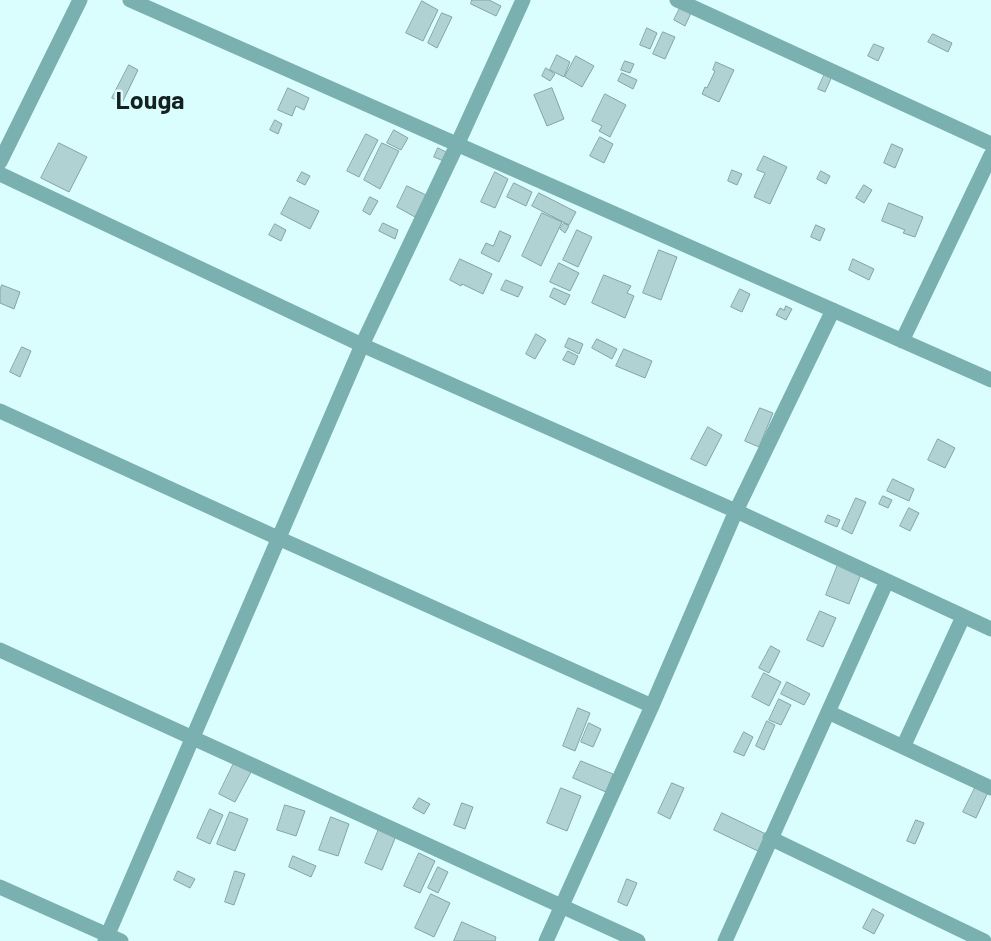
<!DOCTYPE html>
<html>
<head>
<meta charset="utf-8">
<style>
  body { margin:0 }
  canvas { display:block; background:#dafefe }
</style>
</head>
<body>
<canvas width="991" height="941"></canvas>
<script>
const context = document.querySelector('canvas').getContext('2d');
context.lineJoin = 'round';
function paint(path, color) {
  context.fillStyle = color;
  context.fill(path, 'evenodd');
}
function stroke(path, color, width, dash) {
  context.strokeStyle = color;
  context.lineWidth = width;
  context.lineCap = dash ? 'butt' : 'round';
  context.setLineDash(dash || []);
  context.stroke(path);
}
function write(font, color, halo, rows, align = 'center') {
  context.font = font + ' Barlow,sans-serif';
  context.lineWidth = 5;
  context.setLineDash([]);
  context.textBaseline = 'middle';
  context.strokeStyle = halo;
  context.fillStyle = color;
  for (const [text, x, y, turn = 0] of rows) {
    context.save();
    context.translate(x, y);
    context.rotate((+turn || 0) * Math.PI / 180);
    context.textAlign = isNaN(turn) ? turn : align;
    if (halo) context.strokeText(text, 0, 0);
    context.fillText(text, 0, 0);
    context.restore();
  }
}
const building = new Path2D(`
  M472,0H489L501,6L496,16L471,4Z
  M422,1L438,10L423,41L406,33Z
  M680,8L691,13L685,26L674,20Z
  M442,13L452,17L437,48L428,43Z
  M647,28L657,33L650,49L640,45Z
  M663,32L675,37L665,59L653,54Z
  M933,34L952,43L948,52L928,42Z
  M874,44L884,48L878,61L868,56Z
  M557,55L570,62L564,77L550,70Z
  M576,56L594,66L582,87L565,77Z
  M625,61L634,64L630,73L621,70Z
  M716,62L734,70L719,102L702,94L705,87L707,88L715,71L713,70Z
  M129,65L138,70L122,103L112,98Z
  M546,68L555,74L550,81L542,76Z
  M826,71L833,74L825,92L818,89Z
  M622,73L637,80L633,89L618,81Z
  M288,88L309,98L304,110L296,106L292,116L278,110Z
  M552,88L564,119L547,126L534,95Z
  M605,94L626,105L610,137L599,131L602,126L592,121Z
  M275,120L282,124L278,134L270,130Z
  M394,130L408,138L401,150L387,143Z
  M366,134L378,140L359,177L347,171Z
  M600,137L613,144L604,163L590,156Z
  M59,143L87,157L69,192L41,178Z
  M382,143L399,151L380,189L364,180Z
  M892,144L903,149L895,168L884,163Z
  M438,148L450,154L446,162L434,157Z
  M764,156L787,167L770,204L754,197L765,173L757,170Z
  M732,170L742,174L737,185L728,181Z
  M821,171L830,176L826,184L817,179Z
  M302,172L310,176L305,185L297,181Z
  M495,172L508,179L495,208L481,202Z
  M514,183L532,192L526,206L507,197Z
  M864,185L872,190L864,203L856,198Z
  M407,186L426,195L415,217L397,207Z
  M539,193L576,212L569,225L532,206Z
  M290,197L319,211L310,229L281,214Z
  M370,197L378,201L370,215L363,211Z
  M889,203L923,217L915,237L903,233L905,230L882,221Z
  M542,213L562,222L541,266L522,256Z
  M383,223L398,230L395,239L379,231Z
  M564,223L569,226L565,233L560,229Z
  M275,224L286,230L281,241L269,235Z
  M816,225L825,229L820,241L811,237Z
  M577,230L592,237L578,267L563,260Z
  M500,231L511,236L499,262L481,253L486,243L493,246Z
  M659,250L677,257L661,300L643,293Z
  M460,259L492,274L483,294L462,284L461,286L450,280Z
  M853,259L874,269L869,280L849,270Z
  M559,263L579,273L570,291L550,282Z
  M604,275L631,286L627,293L634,296L625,318L592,303Z
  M506,280L523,287L518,297L501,290Z
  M2,285L20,292L14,309L0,303V290Z
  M554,288L570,295L565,305L550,297Z
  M740,289L750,294L742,312L731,307Z
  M786,306L792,309L786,320L776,315L780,308L784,310Z
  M536,334L546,340L535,359L526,354Z
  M569,338L583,344L579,354L565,347Z
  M597,339L617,349L612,359L592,348Z
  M22,347L31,351L20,377L10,372Z
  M624,349L652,361L645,378L616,366Z
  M568,351L578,356L574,365L563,360Z
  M760,408L773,413L759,447L745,441Z
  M708,427L722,435L706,466L691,459Z
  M938,439L955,448L945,468L928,460Z
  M893,479L914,489L909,501L887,491Z
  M883,496L892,500L888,508L879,504Z
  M856,498L866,502L852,534L842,529Z
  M909,508L919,513L910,531L900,526Z
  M828,515L840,520L837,527L825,522Z
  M839,562L862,572L849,604L826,595Z
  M820,611L836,618L823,647L807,640Z
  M771,646L780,651L769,673L759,668Z
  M764,673L781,682L769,706L752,697Z
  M787,682L810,694L804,705L781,694Z
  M779,699L791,705L781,725L769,720Z
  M578,708L590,713L575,751L563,746Z
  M767,721L775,725L764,750L756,746Z
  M589,723L601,729L593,747L581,742Z
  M744,732L753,737L744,756L734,752Z
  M581,761L613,774L606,792L573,778Z
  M234,763L251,772L235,802L219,794Z
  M672,783L684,788L670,819L658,813Z
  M977,784L989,790L976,818L963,812Z
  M561,788L581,796L567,831L547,823Z
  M419,798L430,804L424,814L413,808Z
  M462,803L473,807L465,829L454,825Z
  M285,805L305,811L296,836L277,830Z
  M210,809L223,815L210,844L197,838Z
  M230,812L248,819L235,851L217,844Z
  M722,813L770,836L762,853L714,830Z
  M331,817L349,824L338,856L319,850Z
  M916,820L924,823L915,844L907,841Z
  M379,829L396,836L382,870L365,863Z
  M419,853L435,861L420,893L404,886Z
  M293,856L316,866L311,877L289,867Z
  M438,867L448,872L438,893L428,888Z
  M178,871L195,879L190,888L174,880Z
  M235,871L245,874L234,905L225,902Z
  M627,879L637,883L627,906L618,902Z
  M431,894L450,903L434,937L415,928Z
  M873,909L884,915L874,934L863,928Z
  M462,922L496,937L495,941H454Z`);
const minor = new Path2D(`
  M130,0L991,380
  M677,0L991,144
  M0,162L80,0
  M0,174L362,345L736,511L991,629
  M902,341L991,155
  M0,411L278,538L652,706
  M0,650L638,941
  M828,712L991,788
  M903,747L963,617
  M770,838L984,941
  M0,887L121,941
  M105,941L362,345L457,145L523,0
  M546,941L652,706L736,511L833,310
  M725,941L887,581`);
const townNames = [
  ["Louga",150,101]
];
paint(building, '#b0d2d3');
stroke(building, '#83a4a4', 1);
stroke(minor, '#7bb0b1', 15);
write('bold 25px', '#142121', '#dafefe', townNames);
</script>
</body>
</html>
